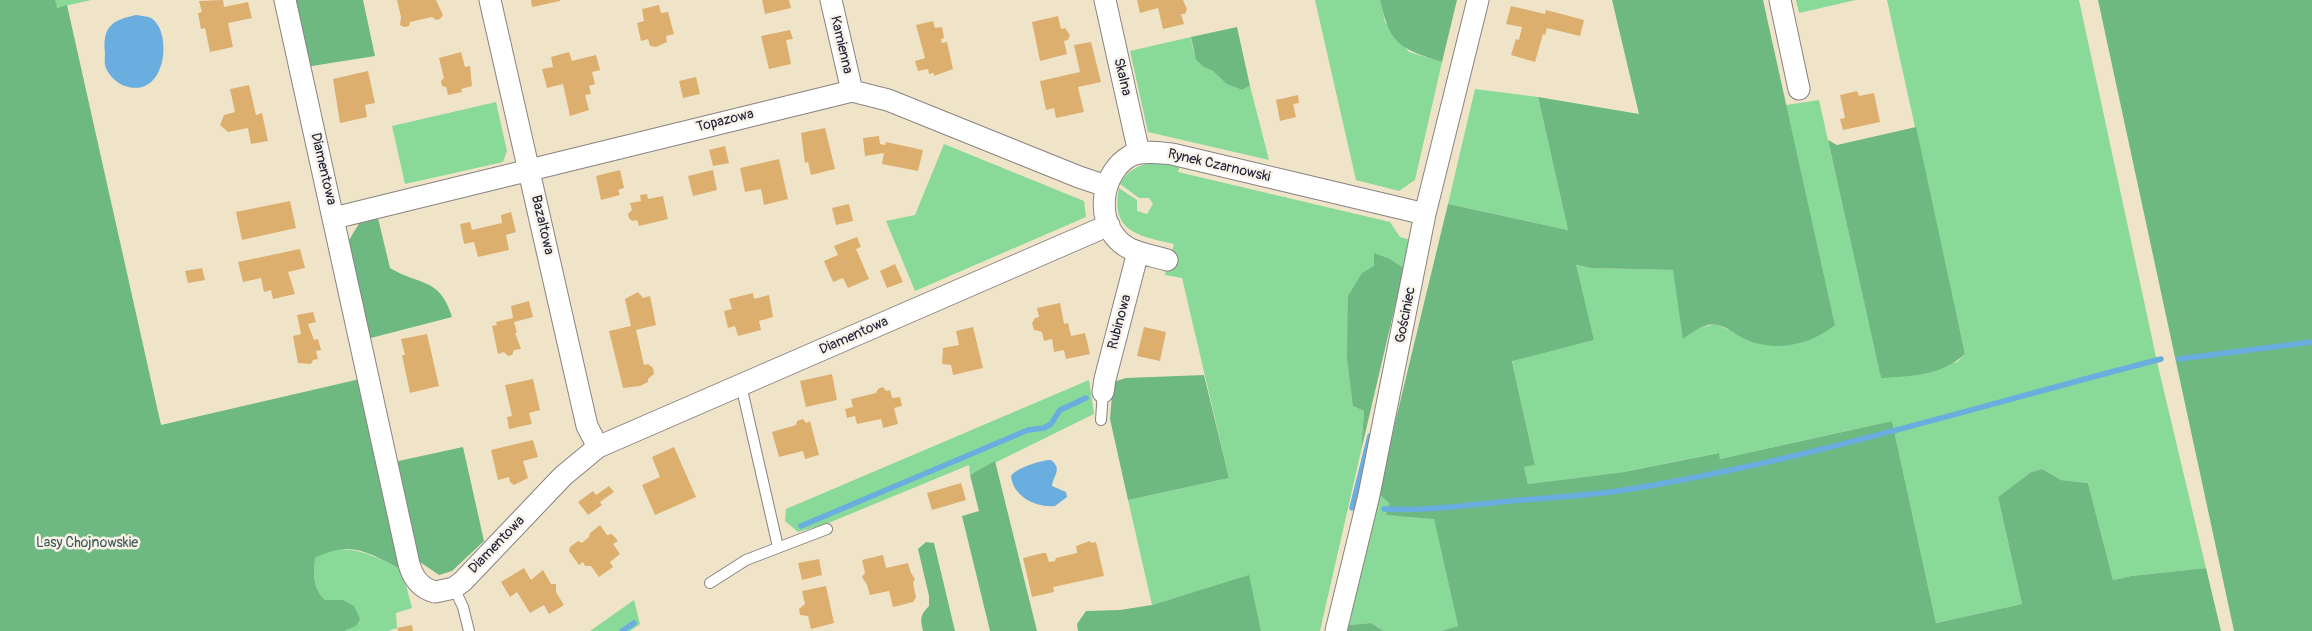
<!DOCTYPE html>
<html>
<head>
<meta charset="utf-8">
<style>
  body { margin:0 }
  canvas { display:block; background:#f0e4c8 }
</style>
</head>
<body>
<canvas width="2312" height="631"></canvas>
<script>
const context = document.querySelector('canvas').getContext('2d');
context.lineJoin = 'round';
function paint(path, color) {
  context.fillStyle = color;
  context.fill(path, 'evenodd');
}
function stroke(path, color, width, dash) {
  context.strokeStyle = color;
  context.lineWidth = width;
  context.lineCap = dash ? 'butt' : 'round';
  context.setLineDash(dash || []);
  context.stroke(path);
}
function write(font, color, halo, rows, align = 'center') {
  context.font = font + ' Pangolin,sans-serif';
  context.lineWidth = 5;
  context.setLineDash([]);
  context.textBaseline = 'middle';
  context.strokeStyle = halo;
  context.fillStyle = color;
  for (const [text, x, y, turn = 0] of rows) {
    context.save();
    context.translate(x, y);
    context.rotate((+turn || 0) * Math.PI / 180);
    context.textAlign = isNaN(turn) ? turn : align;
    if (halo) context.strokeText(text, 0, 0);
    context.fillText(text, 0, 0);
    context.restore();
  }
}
const green = new Path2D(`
  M55,0H91L56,8Z
  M1315,0H1380L1385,22L1409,52L1442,62L1415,180L1399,191L1356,180Z
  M1796,0H1856L1799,13Z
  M1887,0H2079L2158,366L2206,568L2131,576L2113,580L2088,483L2061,480L2042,469L2031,472L1998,497L2022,604L1936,623L1892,421L1720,459L1718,453L1624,472L1528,484L1524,467L1535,465L1512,360L1594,340L1575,265L1591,268L1673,270L1698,328L1717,324L1728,330L1835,325L1786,105L1819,100L1881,377L1957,362L1965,354Z
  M1191,37C1194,58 1196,60 1213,71C1225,79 1226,84 1242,90L1250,86L1269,160L1148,132L1130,51Z
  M1475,89L1538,97L1568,230L1448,204Z
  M496,102L507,151L503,162L405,184L392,126Z
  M944,144L1084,201L1086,217L915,291L886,221L915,215Z
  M1150,163L1180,166L1178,172L1390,222L1400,237L1411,240L1404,268L1390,259L1362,273L1353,406L1364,411L1361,451L1320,631H1261L1248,576L1152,605L1128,500L1229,478L1182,278L1165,275L1174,244C1139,236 1110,232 1119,188L1137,200V211L1147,214L1153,204L1149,198H1139L1120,184C1126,172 1136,166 1150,163Z
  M1089,380L1094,414L970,475L969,465L826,524L798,532L785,521L786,509Z
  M1378,493L1389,503L1386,515L1434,518L1458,626L1441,631H1384L1371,623L1349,625Z
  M332,549C362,548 376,557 402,570L412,608L396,613L397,628L388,631H345L356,626L343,600H325C312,587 314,575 315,558Z
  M634,600L640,624L630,631H590Z`);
const forest = new Path2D(`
  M0,0H55L57,8L67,5L161,425L360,379L402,570C369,553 351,539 315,558C314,575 312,587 325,600H343L354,606L360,619L356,626L345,631H0Z
  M291,0H363L375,56L306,67Z
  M1380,0H1457L1442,62C1401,49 1390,45 1380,0Z
  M1612,0H1763L1835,325C1810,345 1775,353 1745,339C1736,335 1727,327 1718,325C1705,322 1692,332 1683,339L1673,270L1591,268L1576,265L1594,340L1512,361L1535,465L1524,467L1528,484L1624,472L1719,453L1720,459L1892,421L1936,623L2022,604L1998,497L2031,472L2042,469L2061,480L2088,483L2113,580L2131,576L2206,568L2221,631H1441L1458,626L1434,519L1386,515L1389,503L1378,493L1448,204L1568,230L1538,97L1639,114Z
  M2098,0H2312V631H2234Z
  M1237,27L1250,86L1242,90L1227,84L1213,71L1204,67L1196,60L1191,37Z
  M1916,127L1965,354C1941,376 1911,376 1881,378L1828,140L1837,145Z
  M378,218L390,268C420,286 440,277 452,317L367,339L346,245L360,222Z
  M1374,253L1390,259L1404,268L1361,451L1364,411L1353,406L1347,358L1348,296L1362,273L1374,266Z
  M1204,375L1229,478L1128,500L1110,419L1113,382L1126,378Z
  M463,447L484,541L452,571L439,575L417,560L394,462Z
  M995,461L1037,631H990L962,516L979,511L970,475Z
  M926,542L934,543L955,631H923C920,619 920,615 929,606V596L918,549Z
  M1249,575L1261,631H1078L1077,624L1086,611L1120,610L1152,605Z
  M1371,623L1384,631H1347L1349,625Z`);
const water = new Path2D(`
  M136,15C141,16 147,16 151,18C173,31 167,100 125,86C118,84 109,76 106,68C104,64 105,57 105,53C102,26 113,20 136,15Z
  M1051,460C1063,469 1053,476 1052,486L1066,492L1067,497L1055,506C1037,508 1013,497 1011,476C1016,468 1041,460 1051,460Z`);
const stream = new Path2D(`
  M2179,359L2312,342
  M1352,508L1370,436
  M1384,509C1427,511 1469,505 1511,501C1551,497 1591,496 1630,489C1810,460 1985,404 2161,359
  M801,526L1028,430L1044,428L1051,424L1060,410L1086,398
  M622,631L634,623`);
const building = new Path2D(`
  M223,0L224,7L248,2L252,18L228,23L233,47L210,52L205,28L201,29L198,13L202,12L199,1Z
  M397,0H436L443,15L440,19L436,20L432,17L410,22L409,26L404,27L400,25L401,17Z
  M531,0H560V1L532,7Z
  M762,0H789L791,8L765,14Z
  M1137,0H1183L1187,9L1185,14H1181L1184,24L1163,29L1158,8L1140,13Z
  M659,5L661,13L668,12L674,34L666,36L667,42L656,47L650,46L648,39L641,41L637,23L644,21L642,9Z
  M1511,6L1545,14L1546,10L1584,20L1580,36L1547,28L1545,35L1543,34L1535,62L1511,55L1516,39L1519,40L1522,27L1506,24Z
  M1058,16L1061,29L1065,28L1070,35L1068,40L1064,41L1067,54L1040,61L1032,22Z
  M933,21L935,28L942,27L944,38L941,39L942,43L947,42L953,69L934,76V73L929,74L928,69L918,71L915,61L925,58L916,25Z
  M790,30L793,39L786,40L791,64L769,69L761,36Z
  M1091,42L1101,82L1078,87L1084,112L1056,118L1054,108L1046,110L1040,81L1080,72L1074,45Z
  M461,52L465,67L470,66L472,86L461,89L462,92L448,95L446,87L442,86L441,81L444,78L439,58Z
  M569,52L572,61L596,55L600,70L592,72L595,84L589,86L591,94L585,95L589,110L570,116L563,84L547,88L542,69L553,67L551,57Z
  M368,71L375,103L365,105L367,117L340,123L333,79Z
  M696,77L700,94L683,98L679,81Z
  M249,85L256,115L262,113L268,141L251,144L248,128L228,132L220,125L224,115L235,112L230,89Z
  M1857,91L1859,96L1874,93L1880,122L1843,130L1840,119L1845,118L1840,95Z
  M1298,95L1299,103L1293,104L1296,117L1280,121L1276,100Z
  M825,128L835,169L811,175L808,162L805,163L801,133Z
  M879,136L880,144L885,145L886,142L923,150L918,171L882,164L884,153L865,156L863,138Z
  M725,146L729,163L713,166L709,150Z
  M779,159L788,199L764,205L761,189L745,192L740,168Z
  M620,170L624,188L618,190L620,195L601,200L596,176Z
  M713,170L717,190L693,196L688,176Z
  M647,194L648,199L663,196L668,219L639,226L637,220L632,221L629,218L628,214L632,210L630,203L641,201L640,195Z
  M290,201L296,228L242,240L236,212Z
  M849,204L853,221L836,225L832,208Z
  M511,212L516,232L506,235L509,250L478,257L474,242L464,244L460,224L470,222L472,230L502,223L501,215Z
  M857,237L861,247L856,249L869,279L848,288L843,278L833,282L824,261L838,255L834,246Z
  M300,249L305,268L288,272L295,294L273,299L271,290L264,292L261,278L243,282L238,262Z
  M895,264L903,282L887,288L880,271Z
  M202,268L205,280L188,283L185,271Z
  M638,292L643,298L650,296L656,325L636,330L644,365L648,364L653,368L654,374L648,379V382L640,386L623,388L609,331L631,326L625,299Z
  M753,293L754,299L769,295L773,317L759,321L761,330L738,336L735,326L728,328L724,311L732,309L729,299Z
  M529,301L533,317L514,322L517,333H515L521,349L514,350L512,355L508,356L504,352L498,354L492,326L497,325L496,322L513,318L511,306Z
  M1060,303L1064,324L1068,323L1071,336L1085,333L1090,354L1066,359L1064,350L1054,352L1052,339L1044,341L1042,332L1034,330L1032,323L1035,318L1039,317L1037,308Z
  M313,312L316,322L308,324L314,340L318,339L321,350L316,351L318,359L313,360L311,364L298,363L293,336L301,334L297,315Z
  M973,327L983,368L953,375L951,365L942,364L943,348L959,345L956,331Z
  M1144,327L1166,332L1160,361L1137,356Z
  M427,334L439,386L410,393L402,355H405L401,339Z
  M832,374L837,400L806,407L800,381Z
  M533,379L540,410L529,413L532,424L509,429L507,417L512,416L505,385Z
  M883,387L886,391L890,390L892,398L900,397L902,406L894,408L898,424L883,428L881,419L857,424L855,416L847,418L845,409L853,407L851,399L876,393L878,389Z
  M803,419L806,423L810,421L819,455L805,459L803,451L779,457L772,432L796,425L797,421Z
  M533,440L538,457L523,461L528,478L514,485L510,482L509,477L498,480L491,450Z
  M674,447L696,497L655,515L642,485L660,477L652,457Z
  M961,483L966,500L932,510L927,493Z
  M609,486L614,492L600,502L602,505L588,515L578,502L593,491L596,495Z
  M600,525L607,535L612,534L618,541L613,544L620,554L610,562L613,567L599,577L591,566H585L583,562L579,565L569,551L570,547L578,541L582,543L589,537L590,533Z
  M1090,541L1091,543L1096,542L1104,576L1053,587L1054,592L1032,597L1023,558L1043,553H1046L1049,562L1055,561L1056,558L1077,553L1076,546Z
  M883,555L886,568L908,563L911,573L915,579L913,583L916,597L913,602L893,607L889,591L870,595L867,585L862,577L865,573L862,560Z
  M819,559L822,575L802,580L798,563Z
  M524,568L531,580L543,570L551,584H556V592L564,605L549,614L544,605L530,613L517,592L510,597L501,582Z
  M826,586L834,623L811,629L808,616L800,615L799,609L805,604L802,591Z
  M412,625L413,631H398L397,628Z`);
const lane = new Path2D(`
  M741,385L778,547
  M1101,420L1103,392
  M710,583L746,560L827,529
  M454,588L463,607L469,631`);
const street = new Path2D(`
  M285,0L409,564C413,578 420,588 435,592L454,588L463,581L563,476L598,447L1109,225
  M490,0L587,426L598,447
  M831,0L852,91
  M1105,0L1139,153
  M1780,0L1799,89
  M334,218L852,91L888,100L1079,177L1106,186
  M1167,260C1151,255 1130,253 1118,240C1095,217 1102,172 1130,156C1142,150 1159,153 1172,154L1425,214
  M1103,392L1105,379L1138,252
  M1336,631L1369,495L1425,214L1478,0`);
const streetNames = [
  ["Kamienna",841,45,77],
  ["Skalna",1122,77,77],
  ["Topazowa",725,121,-14],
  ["Rynek Czarnowski",1219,166,13],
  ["Diamentowa",323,169,77],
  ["Bazaltowa",542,225,77],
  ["Gościniec",1406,315,-79],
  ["Rubinowa",1120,322,-75],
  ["Diamentowa",854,336,-24],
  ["Diamentowa",497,545,-46]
];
const parkNames = [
  ["Lasy Chojnowskie",87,543]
];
paint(green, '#89d999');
paint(forest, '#6eb981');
paint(water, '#6aaddf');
stroke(stream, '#6aaddf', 5.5);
paint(building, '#ddaf6e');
stroke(lane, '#898382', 12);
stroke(street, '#898382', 23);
stroke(lane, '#fff', 10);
stroke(street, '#fff', 21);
write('14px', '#22223b', '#f7f3e8', streetNames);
write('14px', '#415957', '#f7f3e8', parkNames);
</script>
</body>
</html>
